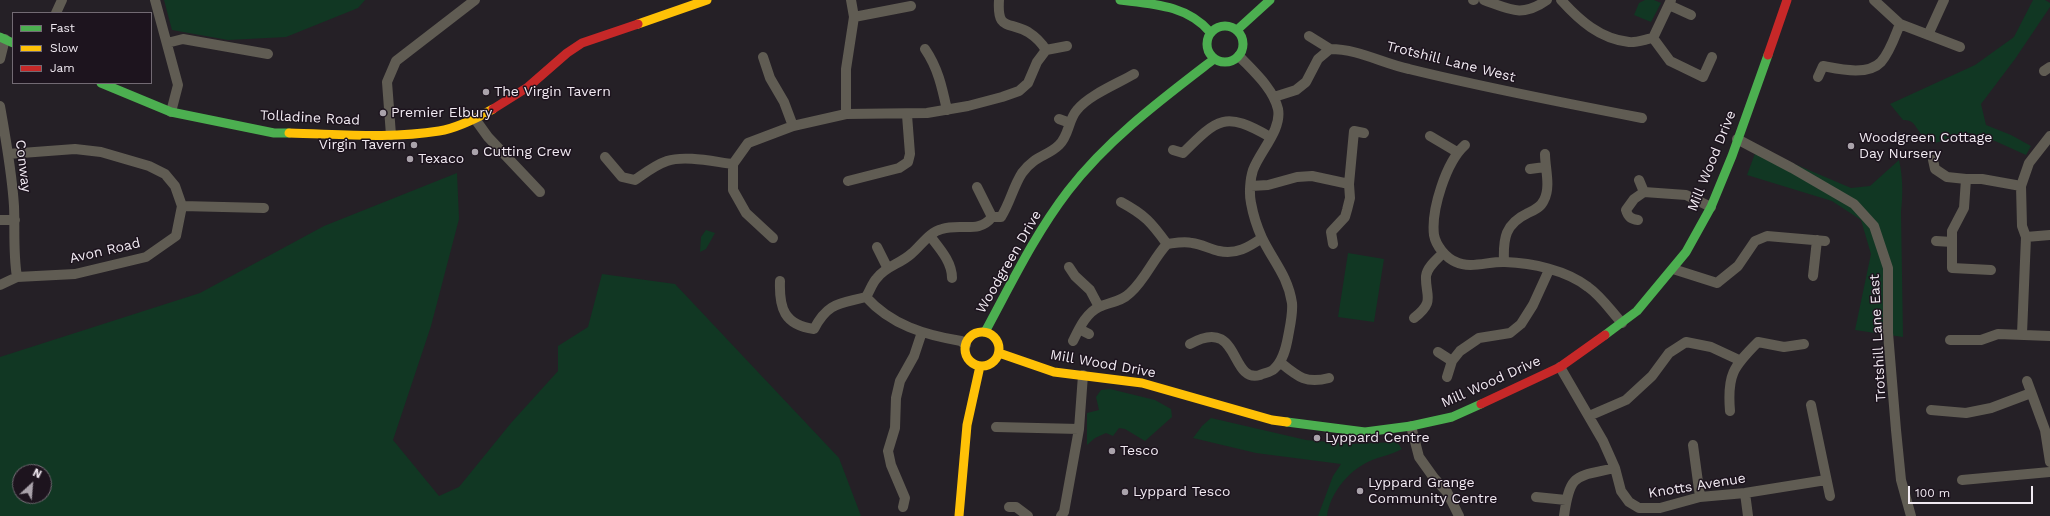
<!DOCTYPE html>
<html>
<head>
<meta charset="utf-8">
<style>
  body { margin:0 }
  #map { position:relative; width:2050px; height:516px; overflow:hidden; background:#252026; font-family:"Work Sans",sans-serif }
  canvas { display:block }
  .legend { position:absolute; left:12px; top:12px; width:140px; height:72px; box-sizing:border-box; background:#1d141e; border:1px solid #726a73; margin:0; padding:5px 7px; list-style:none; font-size:12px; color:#f1eaf2 }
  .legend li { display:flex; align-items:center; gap:8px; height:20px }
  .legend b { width:20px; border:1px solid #726a73 }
  .north { position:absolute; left:12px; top:464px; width:40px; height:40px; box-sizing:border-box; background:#1d141e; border:1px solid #726a73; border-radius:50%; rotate:26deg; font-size:11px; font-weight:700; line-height:16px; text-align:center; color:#f1eaf2 }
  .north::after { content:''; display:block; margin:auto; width:14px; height:18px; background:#aaa3ab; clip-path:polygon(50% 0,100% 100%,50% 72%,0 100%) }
  .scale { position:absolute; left:1908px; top:486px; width:125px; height:18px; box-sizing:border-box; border:2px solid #f1eaf2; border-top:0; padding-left:5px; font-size:12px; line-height:14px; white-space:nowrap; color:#f1eaf2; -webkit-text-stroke:3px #1d141e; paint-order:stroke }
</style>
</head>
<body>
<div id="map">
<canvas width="2050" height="516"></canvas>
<ul class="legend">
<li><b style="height:5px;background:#4caf50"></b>Fast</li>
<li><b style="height:5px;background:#ffc107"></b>Slow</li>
<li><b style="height:5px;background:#c62828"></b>Jam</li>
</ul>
<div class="north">N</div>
<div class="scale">100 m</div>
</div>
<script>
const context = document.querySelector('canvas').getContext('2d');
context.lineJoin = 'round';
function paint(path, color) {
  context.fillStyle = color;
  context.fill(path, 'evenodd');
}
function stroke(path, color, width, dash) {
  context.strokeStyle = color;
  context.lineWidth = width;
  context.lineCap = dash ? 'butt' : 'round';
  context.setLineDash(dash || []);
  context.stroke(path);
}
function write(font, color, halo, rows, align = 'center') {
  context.font = font + ' "Work Sans",sans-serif';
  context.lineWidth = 3;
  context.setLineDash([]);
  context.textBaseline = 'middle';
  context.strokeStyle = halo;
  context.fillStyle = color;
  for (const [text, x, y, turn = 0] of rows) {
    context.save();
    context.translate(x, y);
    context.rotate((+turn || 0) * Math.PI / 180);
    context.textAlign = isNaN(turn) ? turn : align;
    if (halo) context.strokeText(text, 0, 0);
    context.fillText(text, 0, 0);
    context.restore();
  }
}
const green = new Path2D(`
  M164,0H365L358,8L286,37L228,40L172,30Z
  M1645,0H1654L1661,3L1651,22L1634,15L1639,3Z
  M2033,0H2045L2050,3V7L2015,59L1981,104L1986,125L2011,135L2031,146L2026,155L1995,141L1970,133L1935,143C1931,141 1926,139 1923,136C1915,128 1915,119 1903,120L1890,104L1975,65L2014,37Z
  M1757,148L1851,188L1870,186L1899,160C1903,177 1903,195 1901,212L1903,337L1855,330L1871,254L1861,220L1832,201L1747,175Z
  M457,173L459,219L431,326L393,440L439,496L459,487L511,423L558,371V346L588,327L602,274L675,284L839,458L861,516H0V357L200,293L324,226ZM20,472H44V496H20Z
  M706,230L715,233L706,249L700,252L701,237Z
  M1348,253L1384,259L1374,322L1338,317Z
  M1110,389L1155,400L1171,409L1172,417L1145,441L1125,429L1119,428L1113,436L1106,433L1095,438L1087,445V413L1099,410L1096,397L1101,390Z
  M1211,418L1306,440L1351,444L1397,442L1402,449C1390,456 1375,457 1364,464C1345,475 1330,495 1327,516H1318L1333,476L1341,464L1256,453L1193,438L1202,426Z`);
const street = new Path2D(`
  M155,0L178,85L171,112
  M1473,0H1474
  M1484,0C1509,9 1522,18 1547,0
  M1561,0C1579,20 1600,39 1629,42C1636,43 1646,39 1653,38L1671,0
  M1874,0L1900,24L1960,47
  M1669,5L1691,15
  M56,13L62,0
  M854,17L911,6
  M1928,35L1944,0
  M1309,36L1330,49
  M1653,38L1670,61L1703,77L1712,57
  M167,43L183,39L268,54
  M925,49C938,68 942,87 947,110
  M1046,50L1067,46
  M763,57L770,78L784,102L793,126
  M0,59L5,39
  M2044,71L2050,67
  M1818,77L1823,66C1839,69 1868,76 1881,62C1890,52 1895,36 1900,24
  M1274,97L1296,90L1306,82L1318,59L1330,49C1358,49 1382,63 1409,69C1486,88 1564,103 1642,118
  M0,106C6,140 12,173 14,206C15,230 13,253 17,277
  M846,114V69L854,17L851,0
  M475,119L488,137L540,192
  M1059,119L1070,123
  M391,135L387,82L396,61L475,0
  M1430,136L1457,152
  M1737,139L1792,168L1854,204L1874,226L1888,268V333L1896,430L1901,480L1911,516
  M1465,145C1446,162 1431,210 1434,235C1436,246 1446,258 1456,262C1470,269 1490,261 1505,262C1532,263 1566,270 1588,287C1601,296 1611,311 1622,323
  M1173,150L1183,153C1218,118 1225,111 1270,137
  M605,157L622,177L635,180C645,173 655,165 667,161C685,155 715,162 733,164
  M1933,160L1935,169L1947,177L1966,179
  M1530,169L1545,167
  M1639,180L1644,192
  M848,181L899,168L908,162L910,154L907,115
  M1251,186L1268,185L1297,177L1312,176L1349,184
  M977,187L992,217
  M1121,202C1145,215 1151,222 1167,244
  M182,206L264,208
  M0,220H15
  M1638,220C1631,219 1628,217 1626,210L1634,199L1644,192L1686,195L1711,207
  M930,236C940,249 952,262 952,278
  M2026,237L2050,235
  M773,238L746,213L733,190V164L748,143L793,126L846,114L927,113L968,106L1002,97L1019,91L1028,83L1037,62L1046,50C1041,42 1036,37 1028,32C1008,21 997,31 999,0
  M1936,241L1952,242
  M1333,244L1331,232L1345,217L1347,210L1350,198L1349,184L1354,131L1364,133
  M877,247L887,267
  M1504,262C1503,238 1505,224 1528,213C1535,210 1541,207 1544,200C1551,187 1545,168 1545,154
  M1069,267L1075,276L1090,290L1099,307
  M1673,269L1717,283L1738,266L1755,241L1767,236L1825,241
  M1991,270L1952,268V231L1964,208L1966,179H1982L2021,186
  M1813,276L1817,240
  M780,281C779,308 784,325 814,329C828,302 840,304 866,297
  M0,285L17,277L75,274L146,257L176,236L182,206L175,186L165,174L149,166L101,152L75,149L8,154
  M866,297C870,291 872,283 877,278C886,266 900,264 911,254C921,246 929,232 942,229C961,223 979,234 992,217H1001C1010,203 1013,187 1022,173C1034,156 1048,156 1059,145C1069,136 1068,120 1077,110C1089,95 1117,84 1134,74
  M866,297C891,325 925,335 961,341L966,345
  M1414,318C1436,301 1425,296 1426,276C1427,267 1437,259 1443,253
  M1079,329L1089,334
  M2022,334L2026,237L2022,226L2021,186L2029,163L2050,136
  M1950,340H1981L1998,334L2050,336
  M1073,341C1079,329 1086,313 1099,307C1110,302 1121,302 1130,293C1145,280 1153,259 1167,244C1175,243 1184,241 1192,243C1201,244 1210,249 1219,251C1236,255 1249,247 1262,238
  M1190,344C1241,315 1229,384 1260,375C1265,373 1271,372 1274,369C1283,361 1286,348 1288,337C1290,326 1293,314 1292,303C1288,276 1273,261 1262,238C1257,227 1253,214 1251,203C1249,194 1250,179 1253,170C1260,151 1282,130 1278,109C1273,88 1253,71 1239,56
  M1438,352L1452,361
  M1281,363C1298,377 1306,384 1329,378
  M1560,367L1603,441L1615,468L1621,491L1629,502L1639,508H1660L1700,497L1745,493L1826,480
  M1447,377L1452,361L1460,351L1479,338L1510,333L1521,324L1533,305L1549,270
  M2027,381L2045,430L2050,462
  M1811,405L1830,496
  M1931,410L1966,413L1991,408L2031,393
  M1730,411C1727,375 1733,367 1758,342L1784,347L1804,344
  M1589,416L1626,400L1652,376L1669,353L1686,342L1711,347L1739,360
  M1411,426L1419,457L1434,478L1447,492L1459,516
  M996,427L1079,429
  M1693,445L1700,497
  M1962,480L2050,472
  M1745,493L1748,516
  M1536,497L1566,500
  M903,507L905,498L891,465L888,451L895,428L896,398L900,381L914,356L922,332
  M1009,507H1016L1028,516
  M1061,516L1064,512L1079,429L1083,375
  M1564,516C1570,472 1576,477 1615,468`);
const fast = new Path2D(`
  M1120,0C1153,4 1187,5 1210,32
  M1207 44a18 18 0 1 1 36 0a18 18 0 1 1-36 0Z
  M1237,30L1270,0
  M0,37L13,43
  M101,83L171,112L274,133H289
  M985,332C1011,284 1035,234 1068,191C1108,139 1162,99 1214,59
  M1605,335L1637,311L1686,252L1711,207L1732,156L1768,55
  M1287,422L1365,432L1411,426L1452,417L1481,404`);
const slow = new Path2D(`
  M638,24L707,0
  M289,133C338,134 390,139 439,131C458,128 477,118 493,109
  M965 349a17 17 0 1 1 34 0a17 17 0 1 1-34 0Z
  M999,353L1054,372L1142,383L1272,420L1287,422
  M959,516L967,425L980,366`);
const jam = new Path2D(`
  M1768,55L1787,0
  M493,109L528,87L567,53L582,43L638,24
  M1481,404L1560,367L1605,335`);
const markers = [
  [486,92,4,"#aaa3ab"],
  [383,113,4,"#aaa3ab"],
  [414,145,4,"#aaa3ab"],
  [1851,146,4,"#aaa3ab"],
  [475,152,4,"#aaa3ab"],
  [410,159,4,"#aaa3ab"],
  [1317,438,4,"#aaa3ab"],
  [1112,451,4,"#aaa3ab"],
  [1360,491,4,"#aaa3ab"],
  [1125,492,4,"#aaa3ab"]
];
const streetNames = [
  ["Trotshill Lane West",1451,62,14],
  ["Tolladine Road",310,118,3],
  ["Mill Wood Drive",1712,161,-68],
  ["Conway",23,166,83],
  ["Avon Road",105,251,-13],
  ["Woodgreen Drive",1009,262,-60],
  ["Trotshill Lane East",1878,338,-93],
  ["Mill Wood Drive",1103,364,10],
  ["Mill Wood Drive",1491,382,-24],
  ["Knotts Avenue",1697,486,-9]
];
const poiNames = [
  ["The Virgin Tavern",494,92],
  ["Premier Elbury",391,113],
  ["Woodgreen Cottage",1859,138],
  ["Day Nursery",1859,154],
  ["Virgin Tavern",406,145,"right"],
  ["Cutting Crew",483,152],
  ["Texaco",418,159],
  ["Lyppard Centre",1325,438],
  ["Tesco",1120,451],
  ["Lyppard Grange",1368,483],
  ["Community Centre",1368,499],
  ["Lyppard Tesco",1133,492]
];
paint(green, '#113723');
stroke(street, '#605c53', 10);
stroke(fast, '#4caf50', 9);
stroke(slow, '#ffc107', 9);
stroke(jam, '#c62828', 9);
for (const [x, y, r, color] of markers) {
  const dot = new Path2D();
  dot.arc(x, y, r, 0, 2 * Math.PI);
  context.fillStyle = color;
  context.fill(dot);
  stroke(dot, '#1d141e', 1.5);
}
write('14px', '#f1eaf2', '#1d141e', streetNames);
write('14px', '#f1eaf2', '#1d141e', poiNames, 'left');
</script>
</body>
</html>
